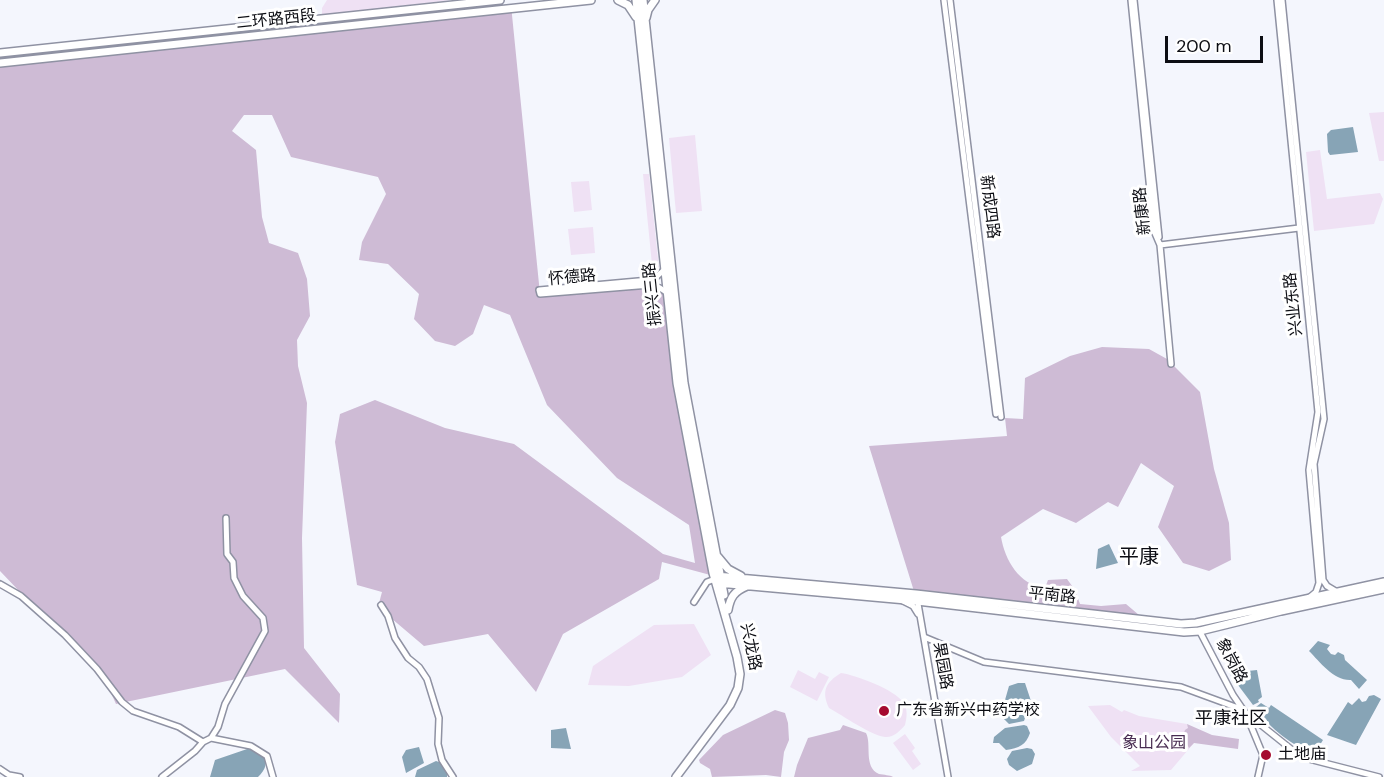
<!DOCTYPE html>
<html>
<head>
<meta charset="utf-8">
<style>
  body { margin:0 }
  #map { position:relative; width:1384px; height:777px; overflow:hidden; background:#f4f6fd; font-family:"DM Sans",sans-serif }
  canvas { display:block }
  .scale { position:absolute; left:1165px; top:36px; width:98px; height:27px; box-sizing:border-box; border:3px solid #0c0d13; border-top:0; padding-left:8px; font-size:18px; line-height:21px; white-space:nowrap; color:#0c0d13; -webkit-text-stroke:4px #fff; paint-order:stroke }
</style>
</head>
<body>
<div id="map">
<canvas width="1384" height="777"></canvas>
<div class="scale">200 m</div>
</div>
<script>
const context = document.querySelector('canvas').getContext('2d');
context.lineJoin = 'round';
function paint(path, color) {
  context.fillStyle = color;
  context.fill(path, 'evenodd');
}
function stroke(path, color, width, dash) {
  context.strokeStyle = color;
  context.lineWidth = width;
  context.lineCap = dash ? 'butt' : 'round';
  context.setLineDash(dash || []);
  context.stroke(path);
}
function write(font, color, halo, rows, align = 'center') {
  context.font = font + ' "DM Sans","Noto Sans SC",sans-serif';
  context.lineWidth = 6;
  context.setLineDash([]);
  context.textBaseline = 'middle';
  context.strokeStyle = halo;
  context.fillStyle = color;
  for (const [text, x, y, turn = 0] of rows) {
    context.save();
    context.translate(x, y);
    context.rotate((+turn || 0) * Math.PI / 180);
    context.textAlign = isNaN(turn) ? turn : align;
    if (halo) context.strokeText(text, 0, 0);
    context.fillText(text, 0, 0);
    context.restore();
  }
}
const green = new Path2D(`
  M327,0H452L322,15V8Z
  M1384,112V161H1379L1369,113Z
  M695,135L702,211L676,213L669,138Z
  M1320,150L1327,199L1380,193L1383,199L1374,224L1314,231L1306,152Z
  M643,174H649L659,268L653,275Z
  M589,181L592,210L574,212L571,182Z
  M593,227L595,253L571,255L568,229Z
  M694,624L711,655L682,677L629,686L588,685L593,666L654,625Z
  M798,670L815,679L819,672L829,677L817,701L790,687Z
  M841,673C856,675 895,690 903,702C908,709 907,717 905,725C900,731 893,738 885,737C872,736 842,715 829,708C821,691 826,682 841,673Z
  M1110,705L1122,712L1124,710L1139,716L1187,724L1194,743L1171,770L1131,771L1140,766L1111,737L1088,706Z
  M905,734L915,748L912,751L921,764L913,770L893,743Z`);
const forest = new Path2D(`
  M511,5L540,294L650,285L666,292L679,390L714,576L662,562L659,579L563,634L536,692L488,634L424,646L378,607L382,592L357,585L335,442L340,414L375,400L445,428L514,444L663,554L695,563L689,525L617,478L547,405L510,315L484,305L473,334L455,346L435,341L414,319L419,294L388,264L359,260L362,242L386,194L378,177L291,157L272,115H244L232,131L256,150L262,217L269,243L298,253L307,279L310,316L297,340L298,366L307,403L302,538L304,648L340,694L339,723L285,669L116,704L106,682L0,571V62Z
  M1102,347L1149,349L1167,359L1200,392L1214,469L1229,523L1231,560L1209,571L1183,563L1158,527L1174,486L1141,463L1118,507L1108,502L1076,523L1043,509L1001,537C1005,560 1019,585 1045,588L1048,580L1067,579L1075,590L1080,604L1101,606L1126,604L1139,615L1133,626L917,601L869,446L1007,436L1005,418L1023,419L1025,378L1070,356Z
  M775,710L785,713L788,723L789,740L784,752L781,777L766,775L712,777L710,769L700,763L699,760L723,735Z
  M1187,724L1212,735L1239,739L1238,749L1194,743L1189,748L1183,736L1185,730L1188,728Z
  M843,725L866,733C872,744 863,767 879,774C884,775 890,775 893,777H794L797,765L808,738L840,730Z`);
const water = new Path2D(`
  M1353,127L1358,152L1330,155L1328,152L1327,134L1331,130Z
  M1109,544L1118,563L1096,569L1098,549Z
  M1318,641L1330,645L1327,649L1331,654L1335,655L1338,652L1344,655L1345,660L1367,680L1359,689L1351,680C1334,681 1320,662 1309,651Z
  M1257,670L1262,697L1258,700L1259,702L1253,705L1229,673Z
  M1018,683H1025L1031,701L1024,721L1009,724L1002,717L1003,707L1009,686Z
  M1374,695L1381,699L1356,745L1327,735L1348,702L1352,705L1359,698L1362,702L1366,701L1369,696Z
  M1261,703L1269,708L1271,705L1323,740L1315,753C1292,747 1271,728 1256,710V707Z
  M1024,725L1027,726L1030,733C1026,745 1019,748 1006,750L999,743H993L994,737L1005,728Z
  M566,728L571,749L551,748V730Z
  M419,747L424,763L406,773L402,757L406,750Z
  M250,748L264,754C267,765 266,769 258,777H210L215,760Z
  M1027,748L1032,749L1035,754L1032,764L1017,771L1009,765L1007,759L1012,751Z
  M436,761L442,763L447,773V777H415L417,770Z`);
const minor = new Path2D(`
  M944,0L996,414
  M950,0L1001,417
  M1131,0L1154,231L1160,245
  M1134,0L1159,237
  M1277,0L1318,412L1309,470L1319,583L1316,592L1310,597
  M1282,0L1324,419L1314,464L1323,580L1327,586L1337,592
  M664,270L655,278L649,280L539,290L540,294L650,285L660,288L666,292
  M1171,364L1160,245L1299,228
  M0,584L21,596L65,635L97,669L122,702L133,711L179,727L203,742
  M917,598L948,777
  M903,601L913,606L918,614
  M694,602L707,582L715,579
  M381,605L388,616L395,638L408,658L419,667L427,679L439,718L438,744L442,760L453,777
  M1199,630L1233,695L1246,714L1263,755L1258,777
  M924,637L984,662L1181,687L1241,709L1301,757L1379,777
  M211,738L218,727L225,704L265,631L263,618L243,596L234,578L233,562L227,554L226,518
  M0,769L9,775L20,777
  M162,777L195,751L203,742L211,738L251,746L267,756L273,777`);
const major = new Path2D(`
  M618,0L628,5L636,17
  M636,0L677,383L713,573L737,657L740,674L738,688L730,705L676,777
  M643,0L684,383L724,595
  M646,18L648,10L655,0
  M0,53L500,0
  M0,63L591,0
  M718,557L728,569L741,576
  M716,576L916,594L1181,624L1196,623L1384,582
  M718,583L917,601L1184,632L1200,631L1281,611L1384,589
  M728,610C730,598 734,591 747,586`);
const markers = [
  [884,711,6,"#a50a2f"],
  [1266,755,6,"#a50a2f"]
];
const streetNames = [
  ["二环路西段",276,20,-6],
  ["新成四路",989,207,83],
  ["新康路",1143,211,-96],
  ["怀德路",572,278,-5],
  ["振兴三路",653,294,-96],
  ["兴业东路",1294,304,-96],
  ["平南路",1052,596,6],
  ["兴龙路",750,647,78],
  ["象岗路",1231,661,62],
  ["果园路",942,666,80]
];
const poiNames = [
  ["广东省新兴中药学校",896,711],
  ["土地庙",1278,755]
];
const parkNames = [
  ["象山公园",1154,744]
];
const neighbourhoodNames = [
  ["平康社区",1231,719]
];
const quarterNames = [
  ["平康",1139,558]
];
paint(green, '#efe1f4');
paint(forest, '#cebbd5');
paint(water, '#87a4b6');
stroke(minor, '#8f92a3', 8);
stroke(major, '#8f92a3', 10);
stroke(minor, '#fff', 5);
stroke(major, '#fff', 7);
for (const [x, y, r, color] of markers) {
  const dot = new Path2D();
  dot.arc(x, y, r, 0, 2 * Math.PI);
  context.fillStyle = color;
  context.fill(dot);
  stroke(dot, '#fff', 2);
}
write('16px', '#0c0d13', '#fff', streetNames);
write('16px', '#0c0d13', '#fff', poiNames, 'left');
write('16px', '#492d52', '#fff', parkNames);
write('18px', '#0c0d13', '#fff', neighbourhoodNames);
write('20px', '#0c0d13', '#fff', quarterNames);
</script>
</body>
</html>
